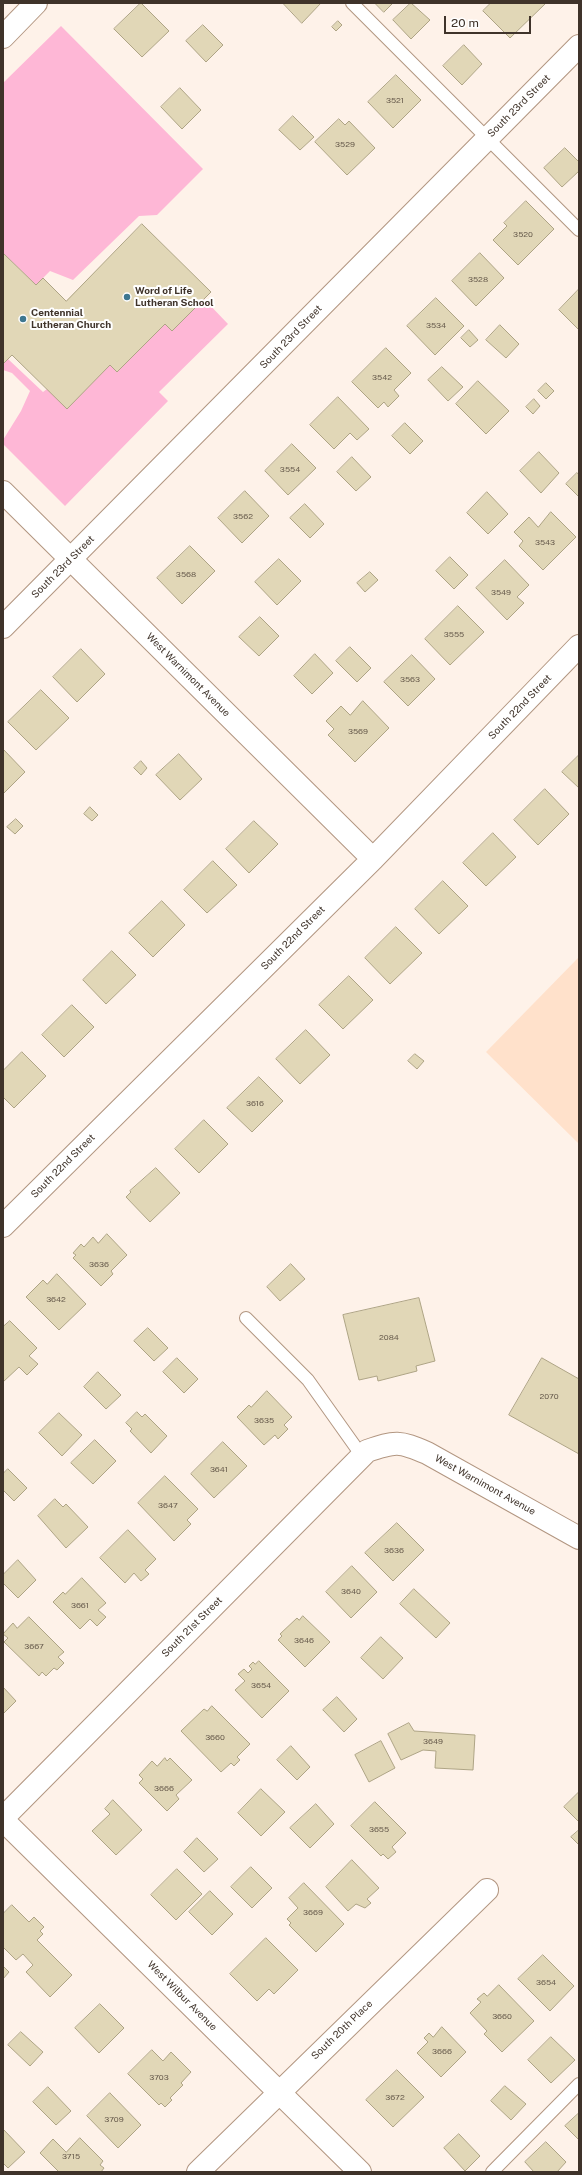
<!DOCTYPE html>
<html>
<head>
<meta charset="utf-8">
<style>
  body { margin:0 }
  #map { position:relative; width:582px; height:2175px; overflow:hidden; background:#fef2e9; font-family:"Public Sans",sans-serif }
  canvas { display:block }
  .frame { position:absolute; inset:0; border:4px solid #3f332a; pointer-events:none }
  .scale { position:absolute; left:444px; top:16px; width:87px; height:18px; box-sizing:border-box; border:2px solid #3f332a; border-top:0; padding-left:5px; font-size:12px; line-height:14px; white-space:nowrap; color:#3f332a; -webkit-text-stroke:3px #fff; paint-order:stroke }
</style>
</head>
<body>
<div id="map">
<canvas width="582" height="2175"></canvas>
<div class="frame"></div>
<div class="scale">20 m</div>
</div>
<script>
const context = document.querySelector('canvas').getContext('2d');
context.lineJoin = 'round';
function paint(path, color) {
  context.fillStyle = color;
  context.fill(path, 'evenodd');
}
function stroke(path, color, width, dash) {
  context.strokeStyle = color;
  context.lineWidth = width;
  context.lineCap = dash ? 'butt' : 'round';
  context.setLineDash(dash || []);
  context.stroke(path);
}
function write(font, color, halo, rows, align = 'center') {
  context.font = font + ' "Public Sans",sans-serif';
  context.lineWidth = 4;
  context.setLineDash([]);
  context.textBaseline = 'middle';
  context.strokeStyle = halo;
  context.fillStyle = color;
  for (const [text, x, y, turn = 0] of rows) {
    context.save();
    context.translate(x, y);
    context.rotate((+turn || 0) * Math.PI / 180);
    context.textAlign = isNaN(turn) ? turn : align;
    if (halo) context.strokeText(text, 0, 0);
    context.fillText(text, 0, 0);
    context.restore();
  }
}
const built = new Path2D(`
  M579,957V1144L486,1052Z`);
const green = new Path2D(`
  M61,26L203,169L157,215L139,216L73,280L50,271L36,285L3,253V83Z
  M204,299L228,324L159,392L168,401L65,506L3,444V440L21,411L30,391L12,373L3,370V364L8,359L43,392L47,389L110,365L165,324L172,331Z`);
const building = new Path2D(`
  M141,3L169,31L142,57L114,29Z
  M283,3H321L302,23Z
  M375,3H393L384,12Z
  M411,3L430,20L411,39L393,20Z
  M491,3H546L510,38L483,11Z
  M338,21L342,25L336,31L332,27Z
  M203,25L223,45L206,62L186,41Z
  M464,45L482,64L462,85L443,66Z
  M396,75L421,100L393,128L368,102Z
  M180,88L201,110L182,129L161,107Z
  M293,116L314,137L300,150L279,130Z
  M339,119L345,125L349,121L375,148L347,175L315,142Z
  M565,148L579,162V171L562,187L544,168Z
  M526,201L554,229L518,265L493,240L507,226L504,223Z
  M142,224L211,292L172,331L165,324L117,372L110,365L67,409L12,355L3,364V253L36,285L43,278L66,301Z
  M480,253L504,278L476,306L452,281Z
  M579,289V330L559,310Z
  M436,298L464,326L435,355L407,326Z
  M500,325L519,344L506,358L486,340Z
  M469,330L478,340L470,347L461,338Z
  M386,348L411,373L394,390L399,396L388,407L384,402L378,408L352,382Z
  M442,367L463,387L448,401L428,380Z
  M478,381L509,411L486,434L456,404Z
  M546,383L554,391L546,399L538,391Z
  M338,397L369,429L357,440L350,433L334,449L310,425Z
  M534,399L540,406L533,414L526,407Z
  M405,423L423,441L410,454L392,436Z
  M292,444L316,468L288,495L265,471Z
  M539,452L559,473L541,493L520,471Z
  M352,457L371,477L356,491L337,472Z
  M577,473L579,474V497L566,484Z
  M245,491L269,516L242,543L218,518Z
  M487,492L508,514L488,534L467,513Z
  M305,504L324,524L310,538L290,518Z
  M551,512L576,537L543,570L519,546L523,541L514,532L529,517L538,527Z
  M190,546L215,571L182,604L157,578Z
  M450,557L468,575L454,589L436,571Z
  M279,559L301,581L277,605L255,582Z
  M505,560L529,585L517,597L524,603L507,620L476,588Z
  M370,572L378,580L365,592L357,583Z
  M458,606L484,632L450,665L425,639Z
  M260,617L279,636L259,656L239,637Z
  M350,647L371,668L357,682L336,661Z
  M81,649L105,674L77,702L53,677Z
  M315,654L333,673L312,694L294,676Z
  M412,655L435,679L408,706L384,682Z
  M41,690L69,718L36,750L8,722Z
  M363,701L389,728L355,762L328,735L334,729L326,721L341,706L350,715Z
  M3,749L25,772L3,794Z
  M179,754L202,779L180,800L156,775Z
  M579,755V788L562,772Z
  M141,761L147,768L141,775L134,768Z
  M545,789L569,814L538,845L514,820Z
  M90,807L98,815L92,821L84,814Z
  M16,819L23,826L15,834L7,827Z
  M254,821L278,844L249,873L226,849Z
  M493,833L516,857L486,886L463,863Z
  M213,861L237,885L207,913L184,890Z
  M443,881L468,906L439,934L415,909Z
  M162,901L185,925L153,957L129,933Z
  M396,927L422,953L390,984L365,958Z
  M112,951L136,975L106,1004L83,980Z
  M349,976L373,1000L343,1029L319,1005Z
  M72,1005L94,1027L64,1057L42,1035Z
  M306,1030L330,1055L300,1084L276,1059Z
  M22,1052L46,1076L14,1108L3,1097V1071Z
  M415,1054L424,1061L417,1069L408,1061Z
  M259,1077L283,1101L252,1132L227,1108Z
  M204,1120L228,1144L199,1173L175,1149Z
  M156,1168L180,1193L150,1222L126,1197L131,1192L130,1191Z
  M107,1234L127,1255L111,1271L113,1274L101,1286L73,1258L76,1255L73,1253L81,1244L84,1247L93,1237L98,1243Z
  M291,1264L305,1279L280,1301L267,1287Z
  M57,1274L86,1304L59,1330L26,1297L43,1280L47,1284Z
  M419,1298L435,1361L416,1366L417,1371L378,1381L377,1376L359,1380L343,1315Z
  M10,1321L37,1348L29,1356L38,1364L27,1375L19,1367L3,1382V1327Z
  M148,1328L168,1348L154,1361L134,1341Z
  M177,1358L198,1379L184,1393L163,1372Z
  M542,1358L579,1379V1454L509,1415Z
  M98,1372L121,1395L106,1409L84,1387Z
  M267,1391L292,1417L284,1425L288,1429L278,1439L275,1435L264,1445L237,1417L249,1405L251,1407Z
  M137,1412L142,1417L145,1414L167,1436L151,1453L130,1431L132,1429L126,1423Z
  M59,1413L82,1435L62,1456L39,1433Z
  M95,1440L116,1461L93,1484L71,1463Z
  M223,1442L247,1466L214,1498L191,1474Z
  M8,1469L27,1488L14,1501L3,1490V1474Z
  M165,1476L198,1509L187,1520L191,1524L174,1541L138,1503Z
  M55,1499L63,1507L66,1504L88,1527L66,1548L38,1516Z
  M397,1523L424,1550L393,1581L365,1553Z
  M128,1530L156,1559L145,1570L149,1574L141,1581L134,1573L125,1583L100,1558Z
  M18,1560L36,1580L18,1598L3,1583V1575Z
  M352,1566L377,1592L351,1618L326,1592Z
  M82,1578L106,1603L98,1610L106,1617L97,1626L90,1619L80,1629L53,1602L63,1592L65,1594Z
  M414,1589L450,1623L436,1638L400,1604Z
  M303,1616L330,1642L305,1667L278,1640L282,1636L280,1634L297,1618L299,1620Z
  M29,1617L64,1652L58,1657L64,1663L57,1670L54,1668L46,1676L42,1672L39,1676L4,1642L8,1638L3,1634L13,1623L17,1628Z
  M381,1637L403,1658L383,1679L361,1658Z
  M259,1661L289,1691L262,1718L235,1690L245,1681L238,1674L244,1669L248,1673L252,1669L249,1666L253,1662L255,1664Z
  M3,1687L16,1701L3,1714Z
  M337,1697L357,1719L344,1732L323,1710Z
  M212,1706L250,1744L237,1757L240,1760L234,1766L231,1763L221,1772L181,1731L204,1709L207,1711Z
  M409,1723L414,1731L475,1735L473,1770L435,1768L436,1751L423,1750L401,1760L388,1734Z
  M381,1741L395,1768L369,1782L355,1755Z
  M291,1746L310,1767L297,1780L277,1760Z
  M165,1758L167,1761L170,1758L192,1780L176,1795L179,1799L167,1811L139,1783L143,1779L139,1775L152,1761L157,1766Z
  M261,1789L285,1812L261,1836L238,1813Z
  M579,1792V1822L564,1807Z
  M113,1800L142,1830L116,1855L92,1831L110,1814L105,1809Z
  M375,1802L406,1833L392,1847L396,1852L388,1859L383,1854L381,1856L351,1826Z
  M316,1804L334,1824L310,1848L290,1828Z
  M579,1830V1845L571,1837Z
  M197,1838L218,1859L204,1872L184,1852Z
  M352,1860L379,1888L367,1899L371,1903L365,1908L356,1904L348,1911L326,1887Z
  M251,1867L272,1888L252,1908L231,1887Z
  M177,1869L202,1894L176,1920L151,1895Z
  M304,1883L344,1924L316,1952L289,1925L291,1923L287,1919L298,1908L289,1898Z
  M210,1891L233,1914L212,1935L189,1912Z
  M12,1905L29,1922L34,1917L44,1927L40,1931L43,1934L37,1940L72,1975L50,1997L26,1972L33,1965L23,1954L16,1960L3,1947V1914Z
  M266,1938L298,1970L274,1994L269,1989L257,2001L230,1974Z
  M543,1955L574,1986L550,2011L518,1979Z
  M3,1966L9,1972L3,1979Z
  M499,1985L534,2021L502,2052L484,2034L487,2031L470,2013L481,2002L477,1999L484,1993L487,1996Z
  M100,2004L124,2028L99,2053L75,2028Z
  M442,2027L466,2052L441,2077L417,2053L428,2042L424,2038L429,2033L433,2037Z
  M21,2032L43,2052L30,2066L8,2045Z
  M551,2037L575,2060L551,2083L528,2060Z
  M152,2050L163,2061L171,2052L191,2072L181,2083L183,2085L170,2098L172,2100L165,2107L161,2103L159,2105L128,2074Z
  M397,2070L424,2097L393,2127L366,2100Z
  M505,2086L526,2104L511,2120L491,2101Z
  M48,2087L71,2111L56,2125L33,2102Z
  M110,2093L141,2125L118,2148L87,2116Z
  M579,2113V2140L565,2126Z
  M3,2129L25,2152L8,2168L3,2163Z
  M459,2134L480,2156L465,2171L444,2148Z
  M80,2138L103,2161L100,2165L104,2168L101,2172H59L40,2153L53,2139L66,2152Z
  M546,2142L566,2162L557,2172H534L525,2162Z`);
const service = new Path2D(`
  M352,3L579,230
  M246,1318L308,1380L362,1456
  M492,2172L579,2084`);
const minor = new Path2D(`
  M3,37L36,3
  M3,492L373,859
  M3,627L579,46
  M3,1226L373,859L579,646
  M3,1818L367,1451C396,1441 399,1441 427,1453L579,1538
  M3,1820L360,2172
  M198,2172L487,1890`);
const markers = [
  [127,297,4,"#3d7790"],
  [23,319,4,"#3d7790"]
];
const numberNames = [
  ["3521",395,101],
  ["3529",345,145],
  ["3520",523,235],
  ["3528",478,280],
  ["3534",436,326],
  ["3542",382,378],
  ["3554",290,470],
  ["3562",243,517],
  ["3543",545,543],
  ["3568",186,575],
  ["3549",501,593],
  ["3555",454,635],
  ["3563",410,680],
  ["3569",358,732],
  ["3616",255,1104],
  ["3636",99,1265],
  ["3642",56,1300],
  ["2084",389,1338],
  ["2070",549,1397],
  ["3635",264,1421],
  ["3641",219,1470],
  ["3647",168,1506],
  ["3636",394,1551],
  ["3640",351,1592],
  ["3661",80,1606],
  ["3646",304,1641],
  ["3667",34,1647],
  ["3654",261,1686],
  ["3660",215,1738],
  ["3649",433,1742],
  ["3666",164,1789],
  ["3655",379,1830],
  ["3669",313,1913],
  ["3654",546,1983],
  ["3660",502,2017],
  ["3666",442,2052],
  ["3703",159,2078],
  ["3672",395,2098],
  ["3709",114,2120],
  ["3715",71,2157]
];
const streetNames = [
  ["South 23rd Street",519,106,-45],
  ["South 23rd Street",291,337,-46],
  ["South 23rd Street",63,567,-45],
  ["West Warnimont Avenue",188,675,45],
  ["South 22nd Street",520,707,-46],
  ["South 22nd Street",293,938,-45],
  ["South 22nd Street",63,1166,-45],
  ["West Warnimont Avenue",485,1485,29],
  ["South 21st Street",192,1627,-45],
  ["West Wilbur Avenue",182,1996,45],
  ["South 20th Place",342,2030,-44]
];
const poiNames = [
  ["Word of Life",135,291],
  ["Lutheran School",135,303],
  ["Centennial",31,313],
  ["Lutheran Church",31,325]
];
paint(built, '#ffe1cb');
paint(green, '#feb7d6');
paint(building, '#e1d7b7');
stroke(building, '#aea485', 1);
stroke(service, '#b29681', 14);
stroke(minor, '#b29681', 24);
stroke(service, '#fff', 12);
stroke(minor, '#fff', 22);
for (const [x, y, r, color] of markers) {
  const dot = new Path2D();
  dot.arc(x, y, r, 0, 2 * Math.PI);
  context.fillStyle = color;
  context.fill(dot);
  stroke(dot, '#fff', 1.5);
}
write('8px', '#685c4d', null, numberNames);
write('10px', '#3f332a', '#fff', streetNames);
write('bold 10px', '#3f332a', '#fff', poiNames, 'left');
</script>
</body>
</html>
